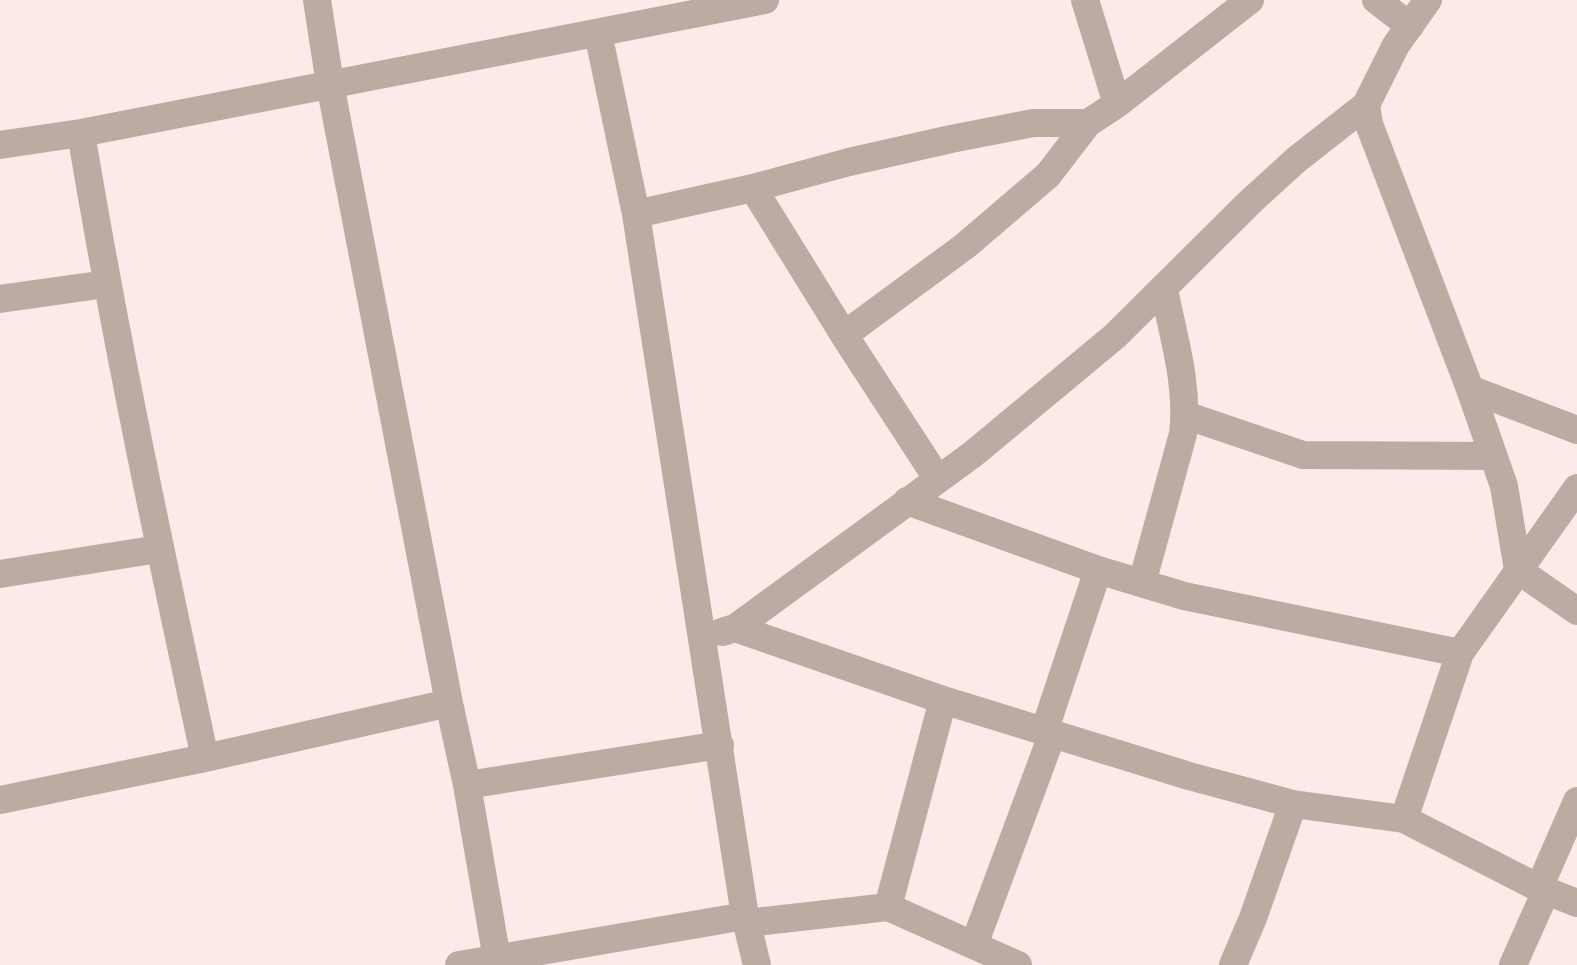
<!DOCTYPE html>
<html>
<head>
<meta charset="utf-8">
<style>
  body { margin:0 }
  canvas { display:block; background:#fbeae7 }
</style>
</head>
<body>
<canvas width="1577" height="965"></canvas>
<script>
const context = document.querySelector('canvas').getContext('2d');
context.lineJoin = 'round';
function stroke(path, color, width, dash) {
  context.strokeStyle = color;
  context.lineWidth = width;
  context.lineCap = dash ? 'butt' : 'round';
  context.setLineDash(dash || []);
  context.stroke(path);
}
const minor = new Path2D(`
  M317,0L330,84L449,703L467,785L498,965
  M1085,0L1117,104
  M1376,0L1410,26
  M598,33L636,214L745,916L757,965
  M1366,105L1369,124L1470,389L1504,486L1518,570L1577,611
  M81,133C116,343 160,550 205,758
  M0,145L81,133L765,0
  M753,188L844,335L937,478
  M636,214L753,188L849,162L951,139L1033,123H1088
  M0,299L106,284
  M844,335L965,246L1048,175L1088,123L1117,104L1250,0
  M1470,389L1577,430
  M1185,415L1303,455L1493,456
  M907,501L1098,570L1184,596L1460,653L1577,488
  M0,574L159,549
  M1142,583L1183,434C1189,385 1173,336 1164,289
  M735,628L973,454L1115,336L1250,202L1296,160L1366,105L1396,45L1428,0
  M722,632L735,628L943,700L1189,776L1293,804L1404,819L1539,888L1577,903
  M1044,732L1098,570
  M467,785L720,745
  M0,800L205,758L449,703
  M1404,819L1460,653
  M1539,888L1577,801
  M888,907L943,700
  M747,923L888,907L1018,965
  M974,945L1052,735
  M459,965L745,916
  M1233,965L1253,918L1293,804
  M1513,965L1546,891`);
stroke(minor, '#bbaca3', 28);
</script>
</body>
</html>
